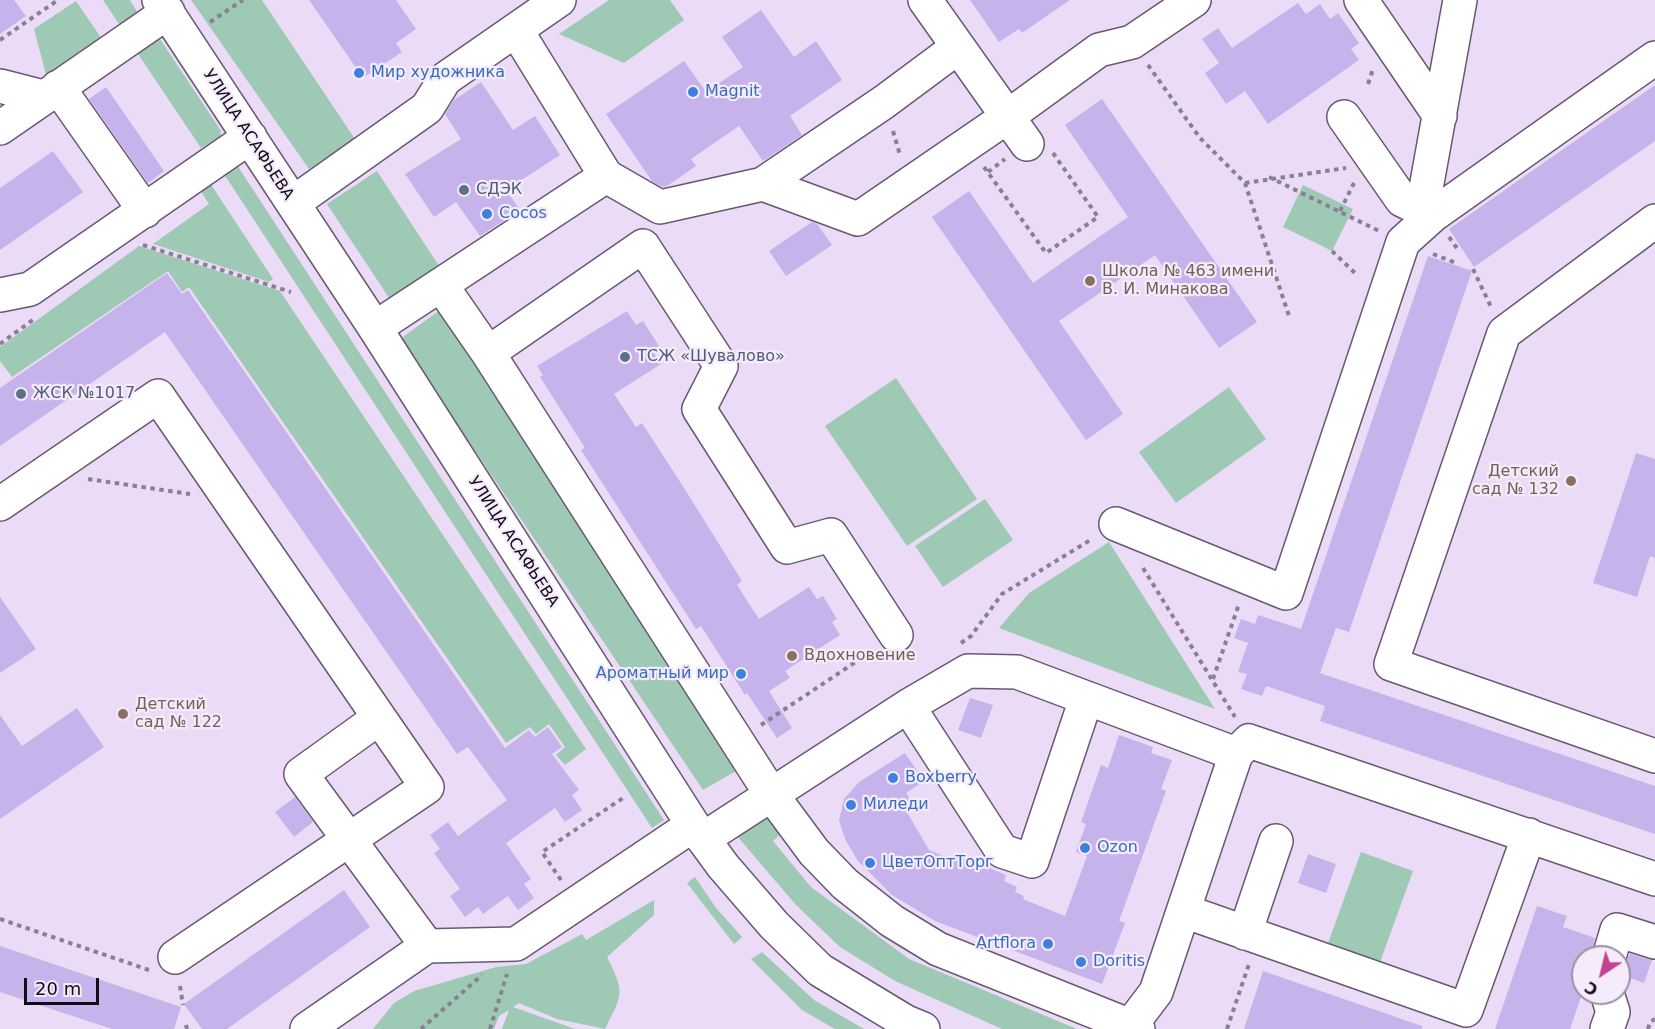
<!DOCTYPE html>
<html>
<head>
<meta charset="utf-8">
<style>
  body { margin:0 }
  #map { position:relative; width:1655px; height:1029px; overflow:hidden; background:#ebdbf7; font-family:"DejaVu Sans",sans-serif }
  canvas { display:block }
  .north { position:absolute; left:1571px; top:945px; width:60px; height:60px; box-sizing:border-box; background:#f5ebfc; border:2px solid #9a92a0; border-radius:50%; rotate:215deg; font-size:16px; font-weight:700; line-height:24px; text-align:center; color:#120c16 }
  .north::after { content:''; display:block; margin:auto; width:21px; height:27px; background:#c14391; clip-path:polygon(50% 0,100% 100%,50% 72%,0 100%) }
  .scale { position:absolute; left:24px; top:978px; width:75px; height:27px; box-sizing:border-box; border:3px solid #120c16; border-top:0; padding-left:8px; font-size:18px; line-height:21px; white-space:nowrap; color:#120c16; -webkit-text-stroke:4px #f5ebfc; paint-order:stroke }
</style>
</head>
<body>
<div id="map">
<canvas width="1655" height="1029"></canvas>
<div class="north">С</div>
<div class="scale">20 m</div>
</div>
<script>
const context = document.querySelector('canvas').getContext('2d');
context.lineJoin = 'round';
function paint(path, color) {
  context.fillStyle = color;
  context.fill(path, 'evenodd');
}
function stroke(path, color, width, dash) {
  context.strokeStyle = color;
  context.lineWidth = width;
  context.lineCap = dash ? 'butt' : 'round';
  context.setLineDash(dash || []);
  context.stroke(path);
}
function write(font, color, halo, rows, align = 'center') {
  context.font = font + ' "DejaVu Sans",sans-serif';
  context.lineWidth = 4.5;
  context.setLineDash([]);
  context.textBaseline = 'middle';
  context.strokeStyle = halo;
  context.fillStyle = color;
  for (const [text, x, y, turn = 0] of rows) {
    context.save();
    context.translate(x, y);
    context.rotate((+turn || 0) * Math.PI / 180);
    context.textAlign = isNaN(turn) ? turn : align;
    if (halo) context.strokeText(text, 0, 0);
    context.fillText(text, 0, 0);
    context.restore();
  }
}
const green = new Path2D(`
  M103,0H130L143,22L125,33Z
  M191,0H262L355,139L309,169Z
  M609,0H670L684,20L624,63L559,34Z
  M76,1L106,45L49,86L34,29Z
  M153,35L160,39L221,131L220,137L201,148L132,45Z
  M235,162L664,820L652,828L222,171Z
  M377,171L443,272L393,304L327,204Z
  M208,180L273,279L269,282L153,244L209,204L198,187Z
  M1303,185L1353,209L1332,251L1283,227Z
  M139,246L280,291L586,749L565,765L556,755L565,747L549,724L536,734L530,727L506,743L189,287L182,292L168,271L12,377L0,361V347Z
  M440,310L743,767L703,790L400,339Z
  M896,378L977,499L907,546L825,426Z
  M1229,387L1266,439L1176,503L1139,452Z
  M985,499L1013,540L943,587L915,546Z
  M1109,542L1215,709L999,628L1029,593Z
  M768,816L782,832L773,841L811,887L909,959L1077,1029H1002L895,981L840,947L796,905L737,836Z
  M1361,852L1413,871L1379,965L1327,946Z
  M695,877L716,908L742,937L734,944L687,883Z
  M654,900V915L607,957C625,993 623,993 605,1029L557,1019L519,1003L513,1007L575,1029H502L509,1010L499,1016L494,1029H373L394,1003L414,991L496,967L526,964L582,934L586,940Z
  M762,952L814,1000L864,1029H835L802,1010L751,959Z`);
const building = new Path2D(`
  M0,0H14L26,16L0,34Z
  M309,0H396L416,29L396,43L402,52L363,78Z
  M970,0H1070L1022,33L1019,29L999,42Z
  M1298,3L1306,14L1320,4L1330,19L1338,13L1359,43L1351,49L1359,60L1268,124L1245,91L1226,104L1205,73L1219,63L1202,39L1218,28L1232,48Z
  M761,10L794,57L816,41L842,80L790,116L802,135L763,161L739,126L691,159L696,166L667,186L663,187L652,181L606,114L684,61L706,92L743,67L722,37Z
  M481,82L513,130L535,116L560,155L506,190L520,210L480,236L456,202L434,217L405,174L461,139L445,114L454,100Z
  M1655,85V141L1474,267L1449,229Z
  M106,87L164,171L148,183L89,99Z
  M1102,99L1257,322L1219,348L1155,255L1059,321L1123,414L1086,440L932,217L969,191L1033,283L1080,250L1128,217L1065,125Z
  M53,151L83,192L0,250V188Z
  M812,222L817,224L832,245L786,276L769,251Z
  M1428,256L1472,271L1349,632L1336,628L1320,673L1655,786V834L1320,721L1325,706L1266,686L1262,696L1241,689L1247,674L1238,672L1248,643L1234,638L1241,619L1255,624L1258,615L1301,629Z
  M167,273L182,294L188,290L505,748L529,730L535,737L548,727L562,747L552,754L579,790L572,795L582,810L565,822L555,808L506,843L531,879L524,884L534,898L518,910L508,896L483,914L478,907L465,917L450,896L460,889L434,853L440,849L430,835L448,822L458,836L507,800L468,747L457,754L165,332L0,446V388Z
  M627,311L636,325L643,321L659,346L652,350L661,364L614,394L636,427L642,423L686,491L742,581L737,585L759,619L809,587L817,599L823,596L837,619L832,622L840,635L785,671L790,678L769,691L792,728L777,738L747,693L745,695L701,626L696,629L581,450L585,448L540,377L543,375L537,366Z
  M1636,453L1655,459V558L1650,556L1637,597L1593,583Z
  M0,597L36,649L0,673Z
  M970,698L993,705L981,738L958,730Z
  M77,708L104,747L0,819V715L22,746Z
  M1119,735L1153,747L1151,753L1172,760L1161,789L1166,791L1119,921L1125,923L1102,984L935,921L892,895L858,861L846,841L839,821L844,799L859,782L905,753L924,781L906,793L912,802L904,807L929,850L953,860L956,854L1006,875L1004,881L1017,887L1015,892L1024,896L1023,899L1065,916L1087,856L1076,852L1086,824L1081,822L1101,765L1108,768Z
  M295,797L313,822L294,837L275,812Z
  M1308,854L1336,864L1326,893L1298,883Z
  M344,890L370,927L227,1029H202L184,1004Z
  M1537,906L1567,916L1563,927L1595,938L1591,957H1583V991L1570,1029H1495Z
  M0,946L181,1007L174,1029H112L0,992Z
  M1630,954L1652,960L1644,983L1619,974Z
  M1263,971L1422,1026V1029H1244Z`);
const path = new Path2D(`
  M210,22L243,0
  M0,40L58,0
  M1148,65L1200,138L1245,183L1290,319
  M1368,84L1373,69
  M893,131L900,155
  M984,167L1046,253L1098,217L1053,153
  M988,172L1005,159
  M1269,177L1379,231
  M1245,183L1346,168
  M1340,211L1354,183
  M1449,237L1459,251
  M143,245L291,292
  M1332,251L1356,274
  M1433,254L1456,263
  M1473,269L1492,309
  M0,344L34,319
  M88,479L190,494
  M1143,568L1235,717
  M961,643L971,636L1002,594L1092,539
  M1213,679L1239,604
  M761,725L872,651
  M561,880L542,852L626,796
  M0,919L149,970
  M180,986L183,1005
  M186,1025L187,1029
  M421,1029L482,975
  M490,1029L507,974
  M1227,1029L1249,964
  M1648,1029L1650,1022L1655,1019`);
const minor = new Path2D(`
  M159,0L375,328L693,825L723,866L774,925L820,970L906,1022L923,1029
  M925,0L1027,144
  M1361,0L1440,116
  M516,30L606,176L660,207L763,184L884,102L958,47
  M0,86L43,97
  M58,87L145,211
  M1344,117L1402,200L1433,215
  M0,128L168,12
  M763,184L858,219L1007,117L1099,50L1132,42L1194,0
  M293,203L427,108L445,79L559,0
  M1433,215L1425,194L1460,0
  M1655,221L1504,333L1391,664L1655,756
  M441,285L488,353
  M0,295L30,289L250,137
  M375,328L606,176
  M0,504L158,396L427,787L175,957
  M1116,524L1286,593L1403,242L1433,215L1655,58
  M896,635L831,535L787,547L699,409L721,366L643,246L488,353L771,794L814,852L845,884L892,921L938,949L1138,1029
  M908,706L1002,851L1032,861L1086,699
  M379,718L301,774L427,946
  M703,839L908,706L968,671L1017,672L1236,754
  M1184,911L1466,1010L1529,835
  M1245,933L1276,841
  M1609,957L1617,930L1655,942
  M307,1029L427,946L516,944L693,825
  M1128,1029L1156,992L1236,754L1249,741L1655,879
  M1607,1029L1613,1012L1607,993`);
const markers = [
  [359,73,6,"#3f7fe0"],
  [693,92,6,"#3f7fe0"],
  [464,190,6,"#5c6f8a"],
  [487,214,6,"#3f7fe0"],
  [1090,281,6,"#8d6e63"],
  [625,357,6,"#5c6f8a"],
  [21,394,6,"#5c6f8a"],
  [1571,481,6,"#8d6e63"],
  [792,656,6,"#8d6e63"],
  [741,674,6,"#3f7fe0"],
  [123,714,6,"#8d6e63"],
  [893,778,6,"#3f7fe0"],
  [851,805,6,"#3f7fe0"],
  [1085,848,6,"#3f7fe0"],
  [870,863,6,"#3f7fe0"],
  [1048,944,6,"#3f7fe0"],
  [1081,962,6,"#3f7fe0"]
];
const shopNames = [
  ["Мир художника",371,73],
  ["Magnit",705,92],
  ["Cocos",499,214],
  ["Ароматный мир",729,674,"right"],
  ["Boxberry",905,778],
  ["Миледи",863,805],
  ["Ozon",1097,848],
  ["ЦветОптТорг",882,863],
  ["Artflora",1036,944,"right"],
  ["Doritis",1093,962]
];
const streetNames = [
  ["УЛИЦА АСАФЬЕВА",248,135,57],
  ["УЛИЦА АСАФЬЕВА",513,542,57]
];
const serviceNames = [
  ["СДЭК",476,190],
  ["ТСЖ «Шувалово»",637,357],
  ["ЖСК №1017",33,394]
];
const educationNames = [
  ["Школа № 463 имени",1102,272],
  ["В. И. Минакова",1102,290],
  ["Детский",1559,472,"right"],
  ["сад № 132",1559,490,"right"],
  ["Вдохновение",804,656],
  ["Детский",135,705],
  ["сад № 122",135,723]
];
paint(green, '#9ec9b4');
paint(building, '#c7b3eb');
stroke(minor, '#675971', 36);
stroke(path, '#8a7f93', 4, [4.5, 4.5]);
stroke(minor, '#fff', 33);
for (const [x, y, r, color] of markers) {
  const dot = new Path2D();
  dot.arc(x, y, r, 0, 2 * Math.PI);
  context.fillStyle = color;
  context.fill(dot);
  stroke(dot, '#f5ebfc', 2);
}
write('16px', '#366cbe', '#f5ebfc', shopNames, 'left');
write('16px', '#120c16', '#f5ebfc', streetNames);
write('16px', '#4e5e75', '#f5ebfc', serviceNames, 'left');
write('16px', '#785e54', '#f5ebfc', educationNames, 'left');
</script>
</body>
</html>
